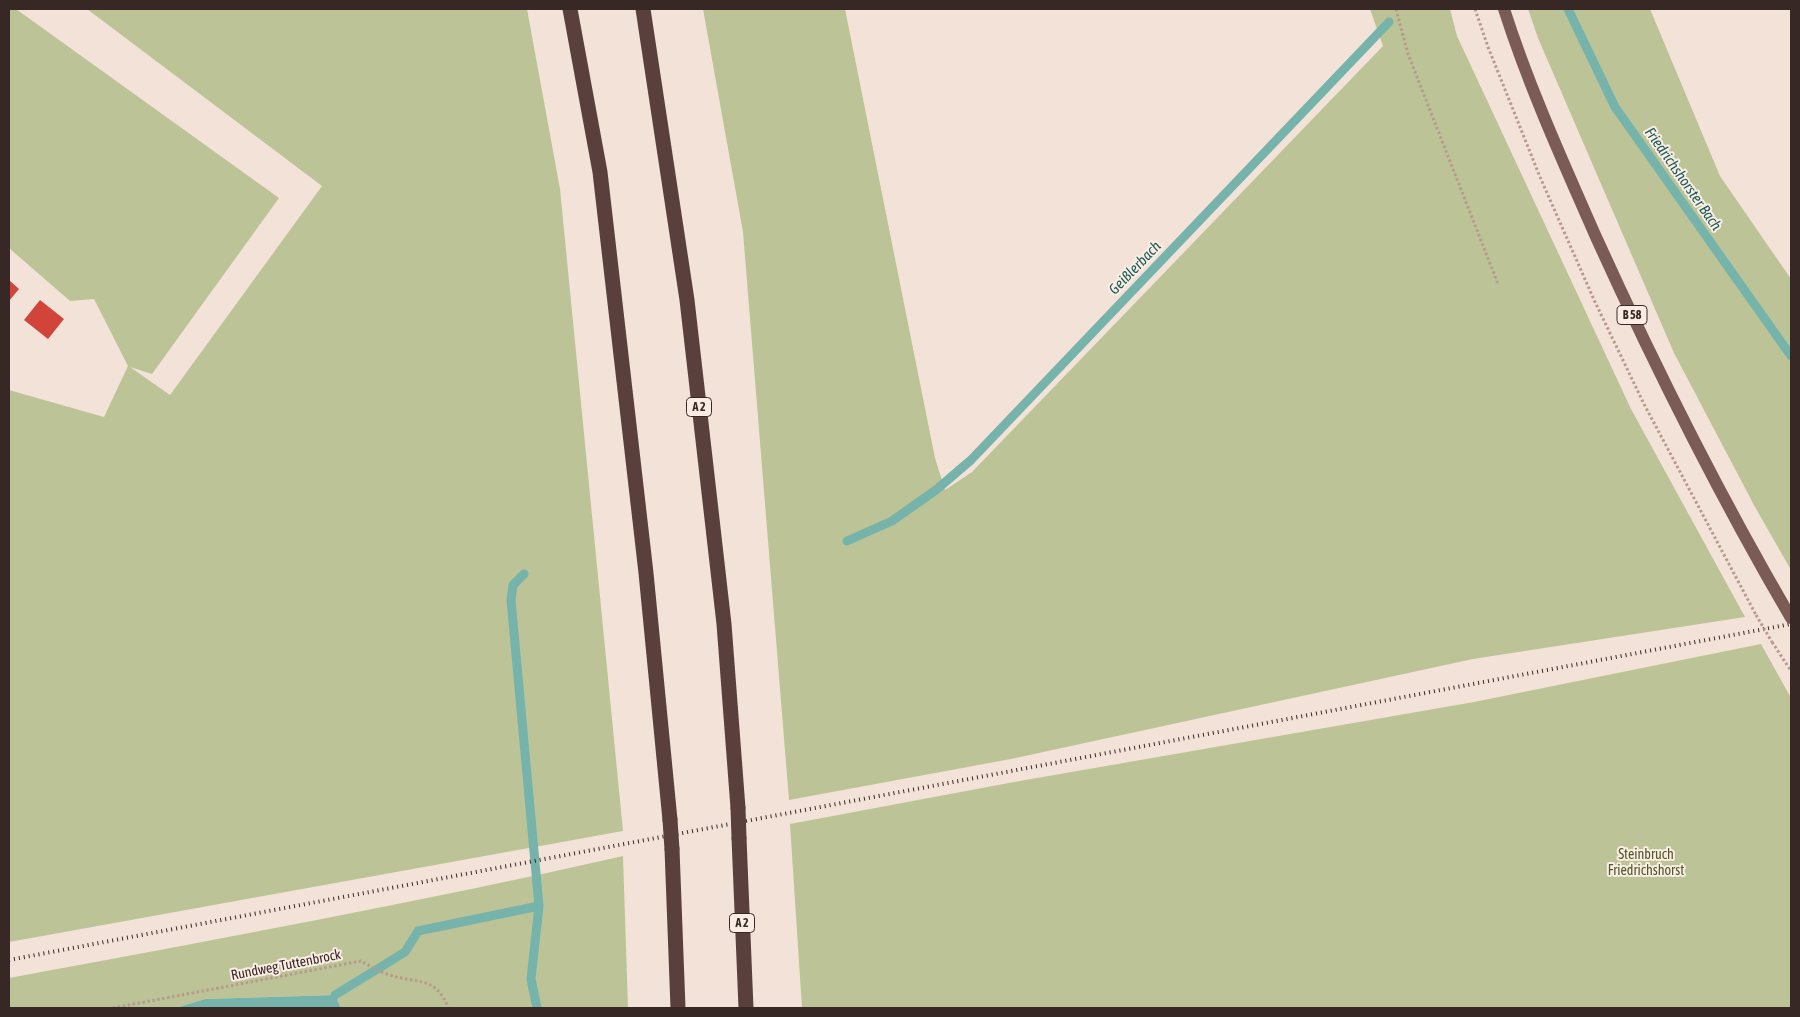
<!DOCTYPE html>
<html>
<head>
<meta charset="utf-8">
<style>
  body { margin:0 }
  #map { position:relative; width:1800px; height:1017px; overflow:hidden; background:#f3e2d8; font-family:"Asap Condensed",sans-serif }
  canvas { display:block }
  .frame { position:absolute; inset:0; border:10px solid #372826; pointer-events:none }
</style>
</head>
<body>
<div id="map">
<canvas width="1800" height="1017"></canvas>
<div class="frame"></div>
</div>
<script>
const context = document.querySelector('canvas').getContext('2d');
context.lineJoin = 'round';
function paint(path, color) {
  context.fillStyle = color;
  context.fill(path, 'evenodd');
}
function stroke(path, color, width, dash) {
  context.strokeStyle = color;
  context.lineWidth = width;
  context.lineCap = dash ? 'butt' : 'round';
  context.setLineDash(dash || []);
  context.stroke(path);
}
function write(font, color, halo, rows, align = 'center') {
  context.font = font + ' "Asap Condensed",sans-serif';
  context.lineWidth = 4;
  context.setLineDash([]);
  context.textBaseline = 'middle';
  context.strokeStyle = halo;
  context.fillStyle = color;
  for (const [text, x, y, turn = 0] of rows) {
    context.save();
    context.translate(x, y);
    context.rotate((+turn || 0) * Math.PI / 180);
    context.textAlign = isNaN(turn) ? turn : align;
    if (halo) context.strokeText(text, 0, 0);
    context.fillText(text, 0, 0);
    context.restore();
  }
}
const green = new Path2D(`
  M9,9H16L279,198L152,374L130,367L170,395L322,186L87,9H527L560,189L623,831L9,942V390L104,417L128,366L94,299L70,301L9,248Z
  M703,9H845L935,458L945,490L972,472L1383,46L1370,9H1450L1457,36L1631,409L1745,617L1473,659L1011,759L789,800L743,232Z
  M1528,9H1650L1720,176L1791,279V570L1755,507L1674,353L1538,38Z
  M1761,644L1791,698V1008H802L790,824L1014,782L1474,702Z
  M623,856L628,1008H341L335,995L205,999L175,1008H9V978C214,940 420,902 623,856Z`);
const water = new Path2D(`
  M335,995L341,1008H175L205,999Z`);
const stream = new Path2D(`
  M1568,9L1615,107L1791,356
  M847,541L892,521L936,490L971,460L1389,22
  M524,574L513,585L511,600L539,906L531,979L537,1008
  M335,995L405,952L418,931L539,906`);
const building = new Path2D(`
  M9,280L19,289L9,301Z
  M40,300L64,319L48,339L24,320Z`);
const path = new Path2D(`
  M1396,9L1408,54L1498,284
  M1475,9L1488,47L1540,177L1595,302L1644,404L1756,615
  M1772,642L1791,671
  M113,1008L361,961C370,966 380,972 390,975C416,984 436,975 448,1008`);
const major = new Path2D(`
  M1504,9C1529,87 1563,162 1596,237C1655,367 1719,495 1791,618`);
const highway = new Path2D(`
  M570,9L600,172L646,573L670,820
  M643,9L687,300L724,624L738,808
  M739,838L746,1008
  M672,849L678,1008`);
const rail = new Path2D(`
  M9,960L1791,624`);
const pathBridge = new Path2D(`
  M1756,615L1772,642`);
const highwayBridge = new Path2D(`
  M738,808L739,838
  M670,820L672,849`);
const shields = [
  [1632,315,30],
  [699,407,25],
  [742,923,25]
];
const shieldNames = [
  ["B 58",1632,315],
  ["A 2",699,407],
  ["A 2",742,923]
];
const parkNames = [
  ["Steinbruch",1646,855],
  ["Friedrichshorst",1646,871]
];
const streetNames = [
  ["Rundweg Tuttenbrock",286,965,-11]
];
const waterNames = [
  ["Friedrichshorster Bach",1683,179,55],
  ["Geißlerbach",1135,268,-46]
];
paint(green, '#bcc497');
paint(water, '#75b3ab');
stroke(stream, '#75b3ab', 9);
paint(building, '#d14439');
stroke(path, '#b8998d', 3, [2.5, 2.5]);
stroke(major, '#7a5b55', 12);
stroke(highway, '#59403c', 15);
stroke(rail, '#372826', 4, [1, 4]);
stroke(pathBridge, '#b8998d', 3, [2.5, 2.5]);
stroke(highwayBridge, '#59403c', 15);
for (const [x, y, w] of shields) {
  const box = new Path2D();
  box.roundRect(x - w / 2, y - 9.5, w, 19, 4);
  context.fillStyle = '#fbede5';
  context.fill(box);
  stroke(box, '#372826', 1);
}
write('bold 12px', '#372826', null, shieldNames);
write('14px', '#4e5727', '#fbede5', parkNames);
write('14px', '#372826', '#fbede5', streetNames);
write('italic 15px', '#185c55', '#fbede5', waterNames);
</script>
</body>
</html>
